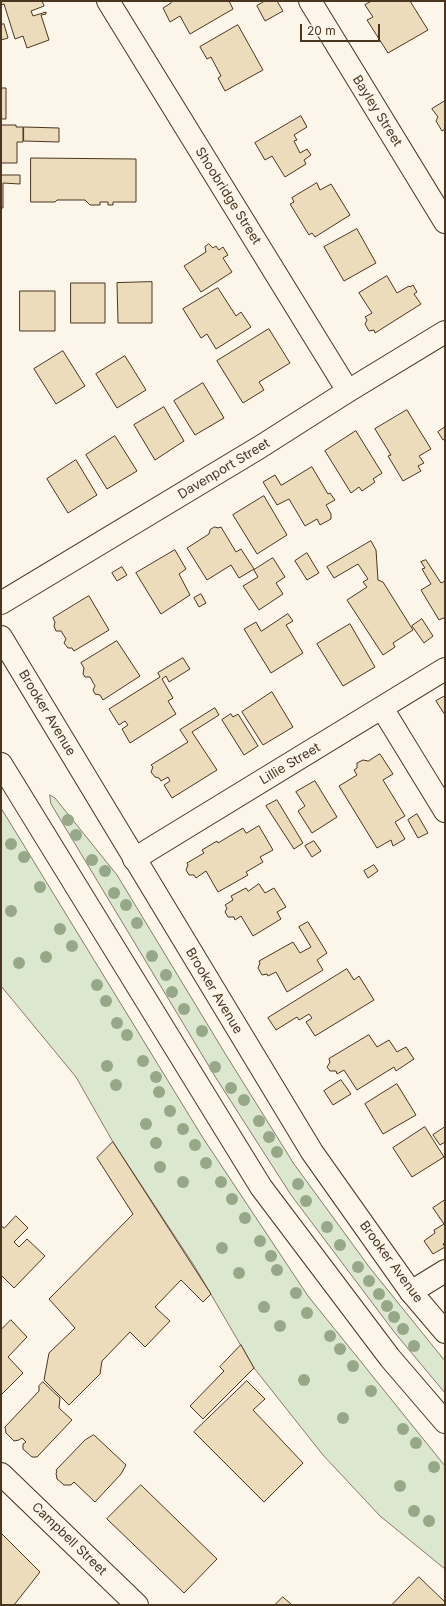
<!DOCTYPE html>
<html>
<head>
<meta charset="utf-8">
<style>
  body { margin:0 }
  #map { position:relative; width:446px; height:1606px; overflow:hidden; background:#fbf6e9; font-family:Inter,sans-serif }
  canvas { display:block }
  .frame { position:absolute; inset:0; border:2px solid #4a3520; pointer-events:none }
  .scale { position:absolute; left:300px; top:24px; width:80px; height:18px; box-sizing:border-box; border:2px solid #4a3520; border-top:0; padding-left:5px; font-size:12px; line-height:14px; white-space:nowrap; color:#4a3520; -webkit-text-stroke:3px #fbf6e9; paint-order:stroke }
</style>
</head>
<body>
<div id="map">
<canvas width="446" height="1606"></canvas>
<div class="frame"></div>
<div class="scale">20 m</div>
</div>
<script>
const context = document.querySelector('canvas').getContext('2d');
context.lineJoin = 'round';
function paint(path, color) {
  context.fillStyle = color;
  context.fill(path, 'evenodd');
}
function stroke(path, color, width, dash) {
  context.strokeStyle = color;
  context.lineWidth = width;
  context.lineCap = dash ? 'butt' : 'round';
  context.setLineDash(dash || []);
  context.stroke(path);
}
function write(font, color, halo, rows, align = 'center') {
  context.font = font + ' Inter,sans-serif';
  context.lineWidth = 3;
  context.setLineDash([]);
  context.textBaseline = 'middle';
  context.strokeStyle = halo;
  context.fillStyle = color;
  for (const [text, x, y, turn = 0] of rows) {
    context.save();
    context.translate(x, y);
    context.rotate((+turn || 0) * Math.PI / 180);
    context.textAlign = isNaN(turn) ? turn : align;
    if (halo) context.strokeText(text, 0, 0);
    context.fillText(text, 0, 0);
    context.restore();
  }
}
const green = new Path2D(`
  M50,795L55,798L117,875L226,1055L294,1164L370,1268L445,1361V1393L395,1333L291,1195L216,1078L51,804Z
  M1,808L203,1138L308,1296L445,1466V1569L380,1516L323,1455L254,1368L195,1267L113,1142L76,1077L1,986Z`);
const building = new Path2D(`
  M1,1H42L44,6L31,11L33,16L46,12V14L41,15L49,40L27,48L23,36L15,39L4,4L1,5Z
  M170,1H229L233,9L190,34L180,16L170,22L163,8L171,3Z
  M265,1H277L283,11L265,21L257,6Z
  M372,1H410L428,30L388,53L367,20L373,17L365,5Z
  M4,24L8,38L1,40V25Z
  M238,25L263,70L225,91L218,78L221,76L211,57L207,59L200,47Z
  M1,76V88H6V119H1Z
  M445,101V129L442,131L436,121L438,117L432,109Z
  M301,116L307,127L294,135L297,140L294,141L300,153L307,149L311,155L304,160L306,164L285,177L272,156L265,160L255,143Z
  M1,125H16V127H23V142H17V163H1Z
  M24,127L59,128V142L24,141Z
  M31,158L136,159V202H113V205H108V202H100V205H90L85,200H57L55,202H31Z
  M1,175H20V184L3,183V208H1Z
  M317,183L320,190L331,184L350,215L315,237L312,233L309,235L290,204L294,202L292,198Z
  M357,229L376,263L344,281L324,247Z
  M209,244L213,248L216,246L219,250L223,247L228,255L223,258L232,272L201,292L184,266L206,252L205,247Z
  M387,276L397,293L409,286L410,287L413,285L417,292L414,294L421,304L375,333L374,330L369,331L365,324L367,320L365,317L372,313L359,293Z
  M152,282V323H118L117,283Z
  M71,283H105V323H71Z
  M218,288L236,316L241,312L251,327L216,349L207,334L201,338L183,309Z
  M20,291H55V331H20Z
  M269,329L290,363L259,382L264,390L243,403L217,361Z
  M63,351L85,386L56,404L34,369Z
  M125,356L146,390L117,408L96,374Z
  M203,383L224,418L195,435L174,401Z
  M164,407L184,441L155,460L134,425Z
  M407,410L431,449L419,456L424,463L418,466L421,471L403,481L388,456L391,455L375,429Z
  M445,427V439L443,440L438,432Z
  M356,431L382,473L373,479L375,482L362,491L359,487L351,493L325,451Z
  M115,436L137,471L107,489L86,455Z
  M76,460L97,495L68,513L47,479Z
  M312,467L328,494L330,493L335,500L326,505L331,514V519L320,525L317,519L305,526L289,499L277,505L263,482L275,475L281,485Z
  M264,496L287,535L257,554L233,515Z
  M215,527L218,528L221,527L236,552L241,549L254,569L239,578L231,565L207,580L187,548L209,534L210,530Z
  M371,541L376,550L378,580L383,582L413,630L393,643L395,647L383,655L347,600L367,587L363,582L368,579L358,564L334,578L327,567Z
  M175,550L186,569L179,574L190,595L161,614L136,573Z
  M307,553L319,573L307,580L295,561Z
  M273,558L285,577L276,583L283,594L259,610L243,586L258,577L254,570Z
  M426,560L441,583L445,581V619L443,618L439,620L421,590L431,584L422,569L425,568L421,562Z
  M122,567L127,575L117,581L112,573Z
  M201,594L206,603L199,607L194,598Z
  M89,596L109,630L74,651L72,648H68L64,643L66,639L61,631H56L54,626L55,622L53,618Z
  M288,614L293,621L286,625L303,653L271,673L244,629L256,622L261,631Z
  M422,619L433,636L424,643L412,626Z
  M350,624L375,667L343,686L317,644Z
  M117,641L140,676L103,700L100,695L95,694L93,690L95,686L90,677H85L83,674L84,668L81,663Z
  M183,658L190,669L169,682L166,676L162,679L173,698L168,701L176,714L130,743L122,729L128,725L125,721L119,725L109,709L160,677L158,673Z
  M272,692L293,727L263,745L242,712Z
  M445,696V715L436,701Z
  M215,708L219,715L192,732L217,770L172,798L164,785L170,781L168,777L161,781L159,778L155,777L151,772L153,767L151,765L188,742L180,730Z
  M231,714L233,717L238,714L258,746L244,755L222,720Z
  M380,754L393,774L383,780L405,816L395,822L405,839L393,846L391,840L377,848L339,786L357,775L354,770L357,768V763L363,760L368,761Z
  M315,781L337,817L312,833L298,811L305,806L296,792Z
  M277,800L303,843L294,849L266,806Z
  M417,814L428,833L418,838L408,820Z
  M259,826L273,850L260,857L263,862L246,872L248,875L218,892L206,871L196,878L194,875H189L186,870L188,865L187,863L204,853L202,850L217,841L218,843L243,828L246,833Z
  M314,841L321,851L312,857L305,846Z
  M374,865L378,871L368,878L364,871Z
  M259,884L265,893L274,888L286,907L277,912L281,919L253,936L241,916L235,920L234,917H228L225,912L227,908L225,905L233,900L231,896L246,888L248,891Z
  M308,922L327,953L317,960L323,970L287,992L276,972L268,976L267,974L262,975L258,968L260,963L259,961L293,942L300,953L311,947L299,927Z
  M347,969L354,980L359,976L374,1000L315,1036L306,1022L312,1018L309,1014L299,1020L297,1017L276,1030L268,1018Z
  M369,1035L377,1047L389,1040L397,1052L406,1047L414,1059L396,1071L394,1067L357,1090L344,1070L337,1074L336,1071H330L327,1067L330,1062L329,1059Z
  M341,1080L351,1094L333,1105L324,1091Z
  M397,1084L416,1115L383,1134L365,1104Z
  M425,1127L444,1157L412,1177L393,1148Z
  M445,1127V1142L440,1145L433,1135Z
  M113,1142L211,1294L203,1302L181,1280L155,1307L170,1321L145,1347L130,1332L102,1361L100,1374L69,1405L44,1380L49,1353L75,1328L49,1299L133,1214L97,1158Z
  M445,1200V1243L443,1244L445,1247L433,1254L424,1241L435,1233L434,1230L444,1224L433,1208Z
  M16,1216L28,1228L14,1242L19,1247L27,1239L45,1256L14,1288L1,1275V1226L4,1228Z
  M11,1320L27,1337L8,1357L23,1373L1,1395V1330Z
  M241,1345L254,1368L203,1419L190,1406L224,1371L220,1367Z
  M247,1381L265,1399L253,1410L303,1463L264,1502L194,1432Z
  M43,1382L60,1398L59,1408L72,1420L37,1457H32L23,1449V1444L26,1442L22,1438L19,1440L14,1441L6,1433L5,1427L39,1391V1386Z
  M94,1435L126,1465L121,1474L95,1502L74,1482L71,1485H64L57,1479L56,1473L57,1472L56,1470L85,1440Z
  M141,1485L217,1559L184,1593L107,1519Z
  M1,1533L40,1572L14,1605H1Z
  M419,1577L445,1602V1605H392Z
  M283,1597L292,1605H275Z`);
const minor = new Path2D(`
  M108,1L348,391
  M310,1L445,222
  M1,603L260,447L348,391L445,332
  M382,708L445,811
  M134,859L445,669
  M411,1292L445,1271`);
const major = new Path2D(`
  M1,1474L137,1605`);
const highway = new Path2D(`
  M1,637L312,1152L411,1292L445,1332
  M1,764L261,1187L390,1358L445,1422`);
const trees = [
  [68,820],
  [76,835],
  [11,844],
  [24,857],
  [92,860],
  [105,871],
  [40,887],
  [114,893],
  [126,905],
  [11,911],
  [137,923],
  [60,929],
  [72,946],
  [152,956],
  [46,957],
  [19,963],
  [166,975],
  [97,985],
  [172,992],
  [106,1001],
  [184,1009],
  [117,1023],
  [202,1031],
  [127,1035],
  [143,1061],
  [107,1066],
  [215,1067],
  [156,1077],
  [116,1085],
  [231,1088],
  [159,1092],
  [244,1100],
  [170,1111],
  [259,1121],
  [146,1124],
  [183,1129],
  [269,1137],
  [156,1143],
  [195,1145],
  [277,1152],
  [206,1163],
  [160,1167],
  [183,1182],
  [221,1182],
  [298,1184],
  [232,1199],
  [306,1201],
  [245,1218],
  [327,1227],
  [260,1241],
  [340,1245],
  [222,1248],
  [271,1256],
  [358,1267],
  [277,1270],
  [239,1273],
  [369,1281],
  [296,1293],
  [379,1294],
  [387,1306],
  [264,1307],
  [307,1313],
  [394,1317],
  [280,1326],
  [403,1329],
  [330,1336],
  [414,1346],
  [340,1349],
  [353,1366],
  [304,1380],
  [371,1391],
  [343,1418],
  [403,1429],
  [416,1443],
  [434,1467],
  [400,1486],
  [414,1511],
  [429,1521]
];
const streetNames = [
  ["Bayley Street",377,111,58],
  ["Shoobridge Street",228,196,58],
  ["Davenport Street",224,469,-31],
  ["Brooker Avenue",47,713,59],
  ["Lillie Street",290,764,-31],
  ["Brooker Avenue",214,991,59],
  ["Brooker Avenue",391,1262,54],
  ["Campbell Street",69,1539,44]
];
paint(green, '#dce7d0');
stroke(green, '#887966', 1);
paint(building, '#ecdcbc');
stroke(building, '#4a3520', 1);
stroke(minor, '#4a3520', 24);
stroke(major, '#4a3520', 24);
stroke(highway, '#4a3520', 24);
stroke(minor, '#fbf6e9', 22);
stroke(major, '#fbf6e9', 22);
stroke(highway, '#fbf6e9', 22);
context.fillStyle = '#96a887';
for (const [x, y] of trees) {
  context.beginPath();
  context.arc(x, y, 6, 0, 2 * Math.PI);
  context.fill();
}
write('13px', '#4a3520', '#fbf6e9', streetNames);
</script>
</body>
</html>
